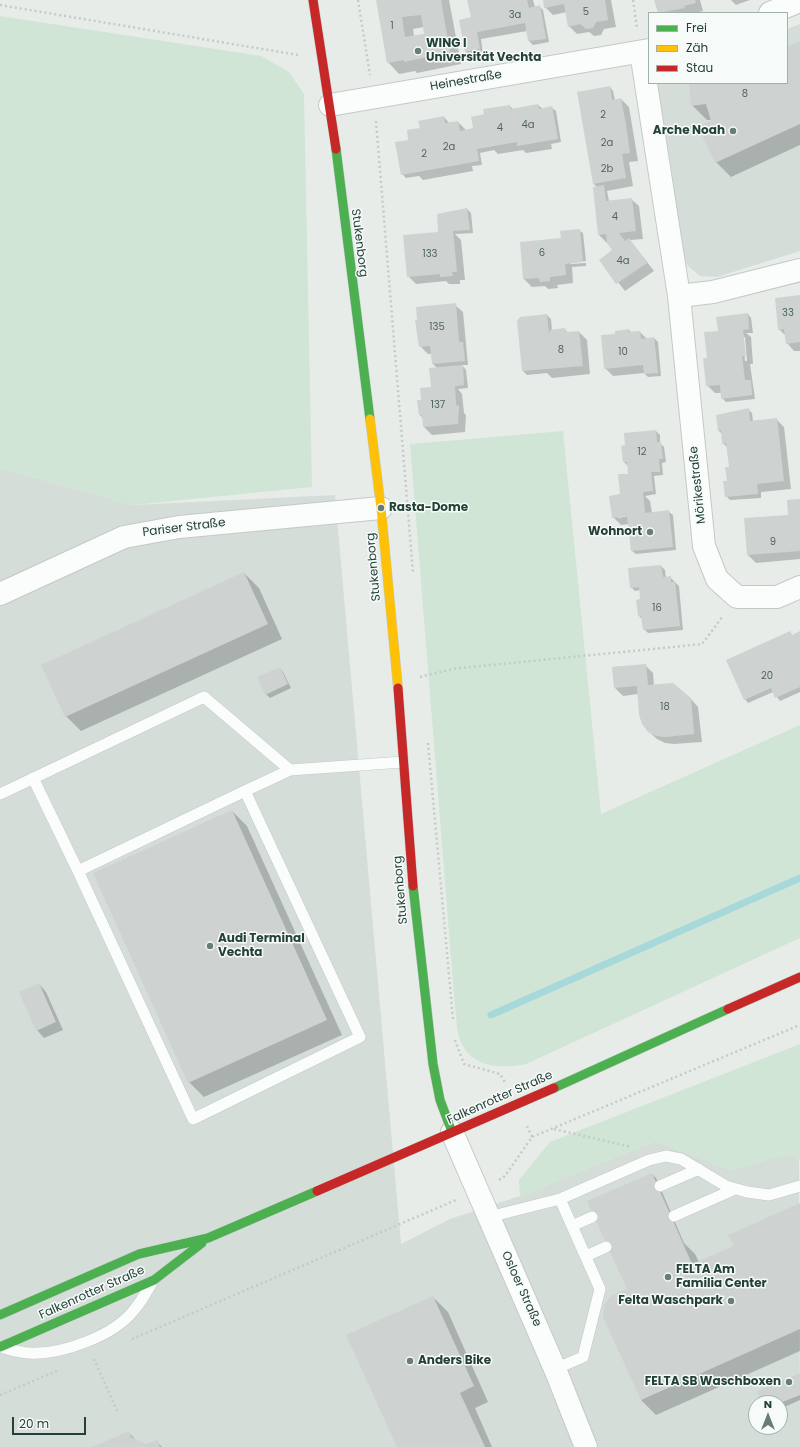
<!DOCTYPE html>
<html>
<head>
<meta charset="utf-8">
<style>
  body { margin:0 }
  #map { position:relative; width:800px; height:1447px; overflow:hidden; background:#e7ece9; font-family:Poppins,sans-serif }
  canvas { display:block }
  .legend { position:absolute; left:648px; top:12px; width:140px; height:72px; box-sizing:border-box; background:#f6faf8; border:1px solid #a2b0ab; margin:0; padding:5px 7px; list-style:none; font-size:12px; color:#234137 }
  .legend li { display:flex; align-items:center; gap:8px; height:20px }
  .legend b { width:20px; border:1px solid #a2b0ab }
  .north { position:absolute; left:748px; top:1395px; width:40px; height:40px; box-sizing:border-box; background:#f6faf8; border:1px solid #a2b0ab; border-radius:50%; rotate:0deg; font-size:11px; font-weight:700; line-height:16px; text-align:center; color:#234137 }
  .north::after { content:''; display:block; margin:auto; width:14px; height:18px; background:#687d75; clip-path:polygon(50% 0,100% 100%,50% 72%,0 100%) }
  .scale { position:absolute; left:12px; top:1417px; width:74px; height:18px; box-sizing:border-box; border:2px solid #234137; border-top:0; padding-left:5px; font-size:12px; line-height:14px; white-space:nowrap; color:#234137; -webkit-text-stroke:3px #f6faf8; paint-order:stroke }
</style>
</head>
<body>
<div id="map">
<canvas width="800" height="1447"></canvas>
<ul class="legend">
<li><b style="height:5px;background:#4caf50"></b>Frei</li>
<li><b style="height:5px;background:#ffc107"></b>Zäh</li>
<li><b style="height:5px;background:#c62828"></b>Stau</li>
</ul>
<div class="north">N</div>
<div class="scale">20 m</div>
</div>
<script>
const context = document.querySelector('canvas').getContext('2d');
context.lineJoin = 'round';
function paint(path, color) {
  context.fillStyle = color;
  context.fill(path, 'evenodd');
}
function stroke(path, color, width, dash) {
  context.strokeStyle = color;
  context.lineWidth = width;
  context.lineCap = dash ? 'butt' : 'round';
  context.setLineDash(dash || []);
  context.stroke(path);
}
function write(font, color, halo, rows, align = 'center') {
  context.font = font + ' Poppins,sans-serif';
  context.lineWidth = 3;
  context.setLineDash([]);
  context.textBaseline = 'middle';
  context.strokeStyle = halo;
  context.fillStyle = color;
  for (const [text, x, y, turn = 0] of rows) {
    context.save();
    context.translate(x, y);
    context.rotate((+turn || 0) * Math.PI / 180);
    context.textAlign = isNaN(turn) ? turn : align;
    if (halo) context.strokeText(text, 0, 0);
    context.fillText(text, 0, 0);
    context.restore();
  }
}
const built = new Path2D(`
  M800,24V251L717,277L700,276L687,265L681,250L672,172L658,91V83H787V29Z
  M0,468L133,505L335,495L401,1244L450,1219L520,1196L655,1141L731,1170L786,1154L799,1159L800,1447H0ZM756,1403H780V1427H756Z`);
const green = new Path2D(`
  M0,16L261,56L289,72L304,94L312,487L133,505L0,468Z
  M563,431L601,814L800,725V938L526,1064C502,1069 472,1068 461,1042C456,1033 457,1018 455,1008L410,444Z
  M800,1044V1160L786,1154L731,1170L655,1141L520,1196L519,1180L550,1142Z`);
const shadow = new Path2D(`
  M377,0H449L461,64L417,73L415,71L399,74L388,62ZM424,27L425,34L414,36L413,29Z
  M468,0H533L535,7H540L543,10L549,42L533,45L529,41L527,31L481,39L483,53L470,55L466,52L472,18Z
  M544,0H611L616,27L604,29L601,35L594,36L589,32L577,34L569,26L567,12L553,15L545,7Z
  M655,0H700L703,11L695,13H659Z
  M731,0H750L736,5Z
  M800,42V145L731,177L716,162L714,120H707L692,105L690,83H787V47Z
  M610,87L613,91L615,100L621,99L629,107L638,161L629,162L633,186L607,191L609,201L631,199L639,206L643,239L630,240L654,271L625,291L600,260L614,250L599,235L597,187L594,184Z
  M538,105L543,109L552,108L556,111L561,142L551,144L552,149L526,153L523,150L498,154L494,150L480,153L482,165L472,166L473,171L423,180L419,176L406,178L402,174L410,140L421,128L444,117L450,124L458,122L466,130L474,129L485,115L510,106L513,109Z
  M467,209L471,213L473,233L455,234L461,240L465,280H460V284H449L446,281L416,284L408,276L441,233Z
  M579,230L583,233L586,261L571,262V264L586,263V266L572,267L573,283L557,285L558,288L548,289L545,286L532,287L524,279L521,243L562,239Z
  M800,296V351H794L787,343L786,336L779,329Z
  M455,305L463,312L468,365H462L466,370L468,388L458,389L462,394L464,413L466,415L465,432L432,435L424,427L423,418L420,415L422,400L432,388L437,368L433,364L432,354H428L420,346Z
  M748,314L751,318L753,333H746L751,337L753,364H750L755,399L726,402L722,398L721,393H715L707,385L708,359L720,332ZM743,337H745L747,361H745Z
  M547,315L551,319L552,331L565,329L568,333L579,332L587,340L590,374L552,378L547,373L527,375L523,371L518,322Z
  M629,330L632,333L640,332L647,339L654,338L658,342L661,376L648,377L644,373L613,376L605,368L616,335Z
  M748,409L752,413L753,421L776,419L784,427L791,489L761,492V498L730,500L726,496L730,467L728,448L723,443L722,434L718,430Z
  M656,431L660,435V443L664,447L666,462L662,463L663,475L654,476L656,494L645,496L650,501L652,513L669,512L673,515L676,550L636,554L632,551L629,524L621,525L613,517L629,475L628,466L624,462ZM628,514V516L618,518V516Z
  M800,500V559L756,563L748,555L789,515Z
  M661,566L665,570L666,578L670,577L679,586L683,630L648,633L644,629L643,620L639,616L637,601L641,600L640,590L635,591L631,587Z
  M244,573L259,588L282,639L81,731L66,716Z
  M800,632V692L780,701L773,692L748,703L745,699L790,633L793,636Z
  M645,665L653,673L654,686L690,698L698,707L702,742L674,744L665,743L657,739L648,731L638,694L623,696L615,688L613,667Z
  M280,668L283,672L291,688L270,698L266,694Z
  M232,811L247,826L342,1035L204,1097L189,1082Z
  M39,984L46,992L63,1030L44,1038L37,1030Z
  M652,1174L656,1178L684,1243L695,1254L699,1262L735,1247L800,1204V1351L656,1415L641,1400L629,1289Z
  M433,1297L448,1312L488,1402L475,1408L492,1447H399Z
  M800,1374V1400L780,1409V1403H763Z
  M128,1432L137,1441L146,1446L156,1441L162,1447H95Z`);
const stream = new Path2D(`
  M491,1015L800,878`);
const building = new Path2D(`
  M376,0H441L450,52L404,62V60L387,63ZM421,15L424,34L405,37L402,17Z
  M467,0H527L529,8L540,5L546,39L528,41L525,23L477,32L480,49L465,52L459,20L471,17Z
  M543,0H605L608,20L596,22L593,28L586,29L580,24L568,27L564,4L544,8Z
  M654,0H695L696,3L684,6L685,8L658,13Z
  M800,41V124L715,163L698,126L711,121L706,104L691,106L689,83H787V46Z
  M610,86L612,100L621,98L626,125L630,153L622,154L626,178L593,184L577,92Z
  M538,104L539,109L552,106L558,139L517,146V142L477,149L479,161L401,175L395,142L408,140L407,130L420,128L418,121L444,116L445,123L458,121L460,131L473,128L471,117L484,114L483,109L510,105L511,109Z
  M604,185L606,201L632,198L636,231L619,233L625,241L629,238L647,263L616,284L599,260L612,250L607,243L606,234L598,235L593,187Z
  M467,208L470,230L453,231L457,272H452L453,276L440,277V274L407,277L403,235L438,232L437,214Z
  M580,229L583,262L565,264L566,275L550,277V281L540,282L539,278L523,279L520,242L561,238L560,231Z
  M800,295V342L786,344L784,329L778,330L775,298Z
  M456,303L459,342H463L465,361L432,364L430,346L419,347L415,320H417L416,307Z
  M748,313L749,329L743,330L746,356H742L745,380H751L752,395L721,399L720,385L706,386L703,358H707L704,332L718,331L716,317Z
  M547,314L549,334L550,330L565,328L566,332L579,331L583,366L522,371L517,321L520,317Z
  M629,329V332L640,331L641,339L654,337L658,373L644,374L643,365L604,369L601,335L615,334V331Z
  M463,365L464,385L455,386L456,405L459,406L458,424L423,427L422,415H419L417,400H421L420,388L431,387L429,368Z
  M749,408L750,421L777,418L784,481L757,484L758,494L725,497L723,481H727L725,467H729L726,443L722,444L721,430L718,431L716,415Z
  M656,430L657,442H661L663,459H659L660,472H651L653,491L643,492L645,513L669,510L673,547L631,551L627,516L612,518L609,496L620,494L618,474H628L627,462H623L621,446L625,445L624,433Z
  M800,499V551L747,555L744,518L788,515L787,500Z
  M661,565L663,577L671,576V582H675L680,626L643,630L641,616H638L636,600L640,599L639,587L630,588L628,568Z
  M244,572L268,624L65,717L41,665Z
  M790,631L792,635L800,631V687L775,698L771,688L744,700L726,660Z
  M646,664L648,685L673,683L691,698L694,734L665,737L656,736L648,732L642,724L639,715L637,686L614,688L612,667Z
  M280,667L288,684L265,695L257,677Z
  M232,810L327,1020L188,1083L93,873Z
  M39,983L56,1022L36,1031L19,992Z
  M652,1173L692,1264L734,1246L728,1235L800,1203V1329L641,1400L603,1317L604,1305L611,1296L627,1289L587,1201Z
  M433,1296L474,1386L460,1393L485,1447H397L346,1335Z
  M800,1373V1395L780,1403H762L757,1391Z
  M129,1431L131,1437L146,1444L157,1440L160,1447H92Z`);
const path = new Path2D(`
  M358,0L370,75
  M633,0L637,28
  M0,5L298,55
  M376,121L413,573
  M420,677L452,669L702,644L723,616
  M428,743L453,1019
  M455,1040L464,1064L500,1074L506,1084
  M527,1126L532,1137
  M554,1129L631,1147
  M499,1180L505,1176L532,1137L800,1025
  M132,1339L456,1200
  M94,1359L118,1413
  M0,1395L59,1370`);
const lane = new Path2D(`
  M33,778L78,871L193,1119L360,1037L245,791L290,770
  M0,794L204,697L290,770L403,762
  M78,871L245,791
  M660,1186L699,1169
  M674,1216L735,1189
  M489,1217L560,1199L649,1160L666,1156L681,1159L726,1186L747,1192L769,1195L800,1186
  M572,1226L592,1217
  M586,1256L606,1247
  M4,1348C12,1350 21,1353 29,1353C61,1355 114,1336 134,1310C141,1302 146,1293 151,1284
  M555,1369L583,1357L600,1289L560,1199`);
const street = new Path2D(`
  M770,13L800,1
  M641,52L679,296L704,546L717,579L737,597H777L800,587
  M330,105L649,50
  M679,296L713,292L800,270
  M0,594L124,537L179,527L381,508
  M452,1132L555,1369L586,1447`);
const fast = new Path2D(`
  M336,149L370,419
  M413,886L433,1064L440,1100L452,1132
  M554,1088L728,1009
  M0,1315L139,1254L208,1238L317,1191
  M0,1347L154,1280L202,1243`);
const slow = new Path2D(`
  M370,419L381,508L398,688`);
const jam = new Path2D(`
  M313,0L336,149
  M398,688L413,886
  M728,1009L800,977
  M317,1191L554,1088`);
const markers = [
  [418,51,4,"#687d75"],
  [733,131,4,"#687d75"],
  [381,508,4,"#687d75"],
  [650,532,4,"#687d75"],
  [210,946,4,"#687d75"],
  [668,1277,4,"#687d75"],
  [731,1301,4,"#687d75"],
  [410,1361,4,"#687d75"],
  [789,1382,4,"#687d75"]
];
const numberNames = [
  ["5",586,12],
  ["3a",515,15],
  ["1",392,26],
  ["8",745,94],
  ["2",603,115],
  ["4a",528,125],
  ["4",500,128],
  ["2a",607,143],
  ["2a",449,147],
  ["2",424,154],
  ["2b",607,169],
  ["4",615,217],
  ["6",542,253],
  ["133",430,254],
  ["4a",623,261],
  ["33",788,313],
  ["135",437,327],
  ["8",561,350],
  ["10",623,352],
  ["137",438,405],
  ["12",642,452],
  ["9",773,542],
  ["16",657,608],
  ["20",767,676],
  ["18",665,707]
];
const poiNames = [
  ["WING I",426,44],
  ["Universität Vechta",426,58],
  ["Arche Noah",725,131,"right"],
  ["Rasta-Dome",389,508],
  ["Wohnort",642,532,"right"],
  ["Audi Terminal",218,939],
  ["Vechta",218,953],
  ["FELTA Am",676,1270],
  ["Familia Center",676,1284],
  ["Felta Waschpark",723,1301,"right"],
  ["Anders Bike",418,1361],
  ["FELTA SB Waschboxen",781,1382,"right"]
];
const streetNames = [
  ["Heinestraße",466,81,-10],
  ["Stukenborg",359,243,83],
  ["Mörikestraße",698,485,-96],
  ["Pariser Straße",184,528,-7],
  ["Stukenborg",374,567,-95],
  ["Stukenborg",401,890,-95],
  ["Falkenrotter Straße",500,1098,-24],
  ["Osloer Straße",521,1289,66],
  ["Falkenrotter Straße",92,1293,-24]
];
paint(built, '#d5ddd9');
paint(green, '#d0e5d5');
paint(shadow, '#0003');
stroke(stream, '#a7d8da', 7);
paint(building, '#ced3d1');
stroke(lane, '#c4c9c6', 12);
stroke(street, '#c4c9c6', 24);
stroke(fast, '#c2cac6', 10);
stroke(slow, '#c2cac6', 10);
stroke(jam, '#c2cac6', 10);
stroke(path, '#c2ccc7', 2.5, [2, 3]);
stroke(lane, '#fbfcfc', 11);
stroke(street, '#fbfcfc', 22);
stroke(fast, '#4caf50', 9);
stroke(slow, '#ffc107', 9);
stroke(jam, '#c62828', 9);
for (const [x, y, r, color] of markers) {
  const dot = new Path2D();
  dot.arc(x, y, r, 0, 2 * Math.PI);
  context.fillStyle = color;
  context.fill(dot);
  stroke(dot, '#f6faf8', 1.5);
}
write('10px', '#4e665e', null, numberNames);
write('bold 12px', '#234137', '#f6faf8', poiNames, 'left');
write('12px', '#234137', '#f6faf8', streetNames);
</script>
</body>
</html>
